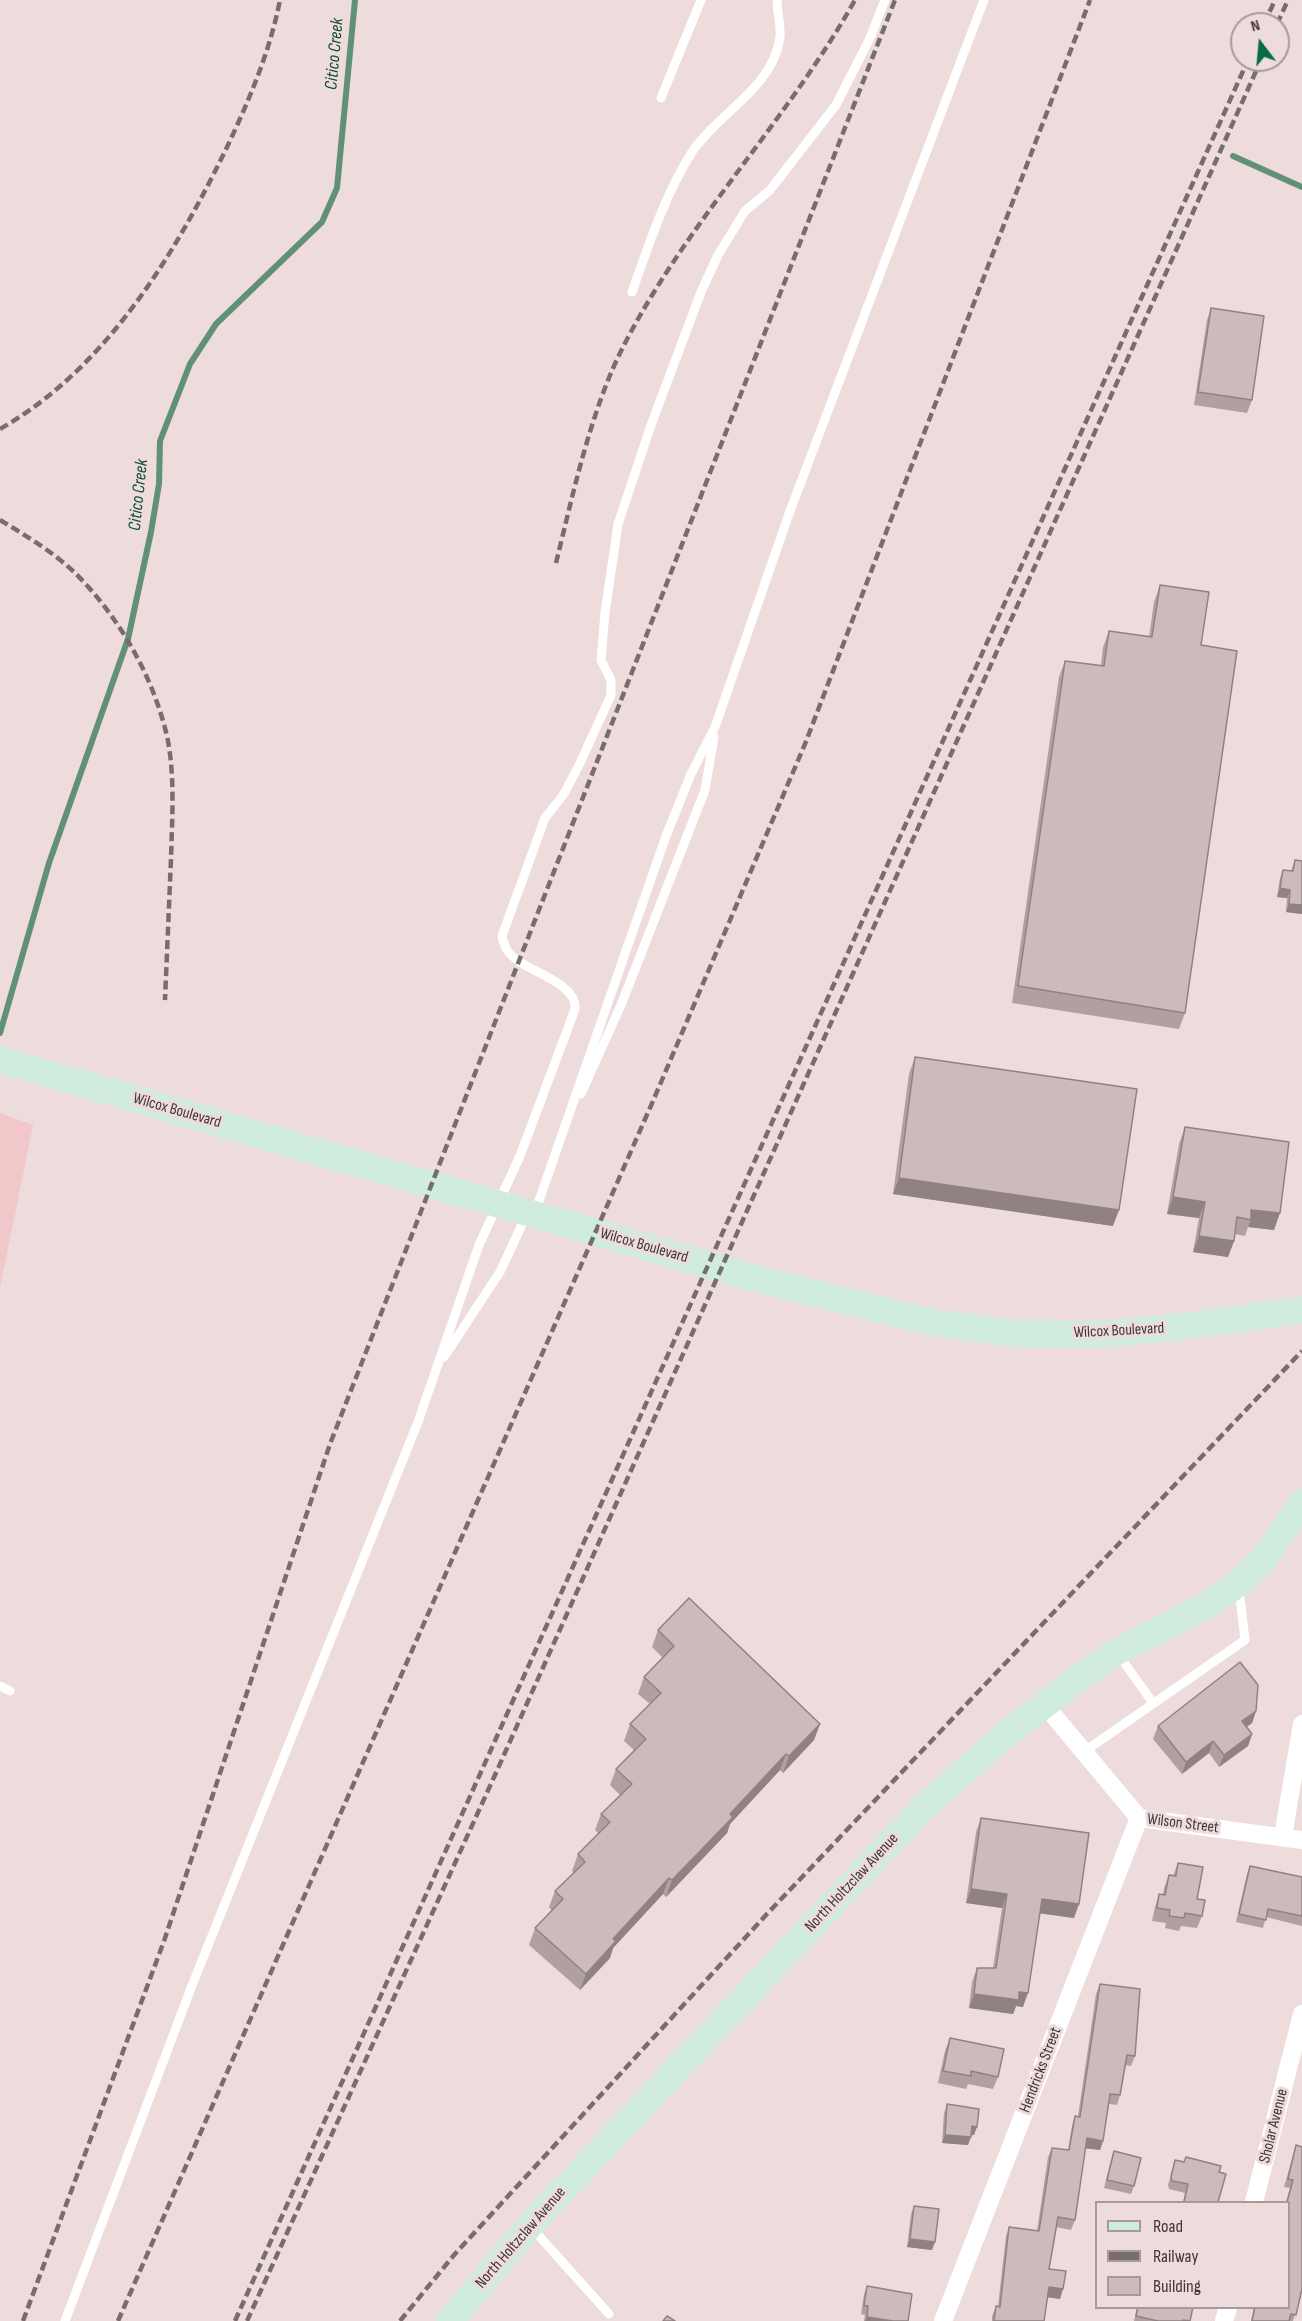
<!DOCTYPE html>
<html>
<head>
<meta charset="utf-8">
<style>
  body { margin:0 }
  #map { position:relative; width:1302px; height:2321px; overflow:hidden; background:#eedbdc; font-family:"Sofia Sans Condensed",sans-serif }
  canvas { display:block }
  .legend { position:absolute; left:1095px; top:2201px; width:195px; height:108px; box-sizing:border-box; background:#eedbdc; border:2px solid #a8999a; margin:0; padding:8px 10px; list-style:none; font-size:18px; color:#3e3737 }
  .legend li { display:flex; align-items:center; gap:12px; height:30px }
  .legend b { width:30px; border:2px solid #a8999a }
  .north { position:absolute; left:1230px; top:12px; width:60px; height:60px; box-sizing:border-box; background:#eedbdc; border:2px solid #a8999a; border-radius:50%; rotate:344deg; font-size:16px; font-weight:700; line-height:24px; text-align:center; color:#3e3737 }
  .north::after { content:''; display:block; margin:auto; width:21px; height:27px; background:#066d43; clip-path:polygon(50% 0,100% 100%,50% 72%,0 100%) }
</style>
</head>
<body>
<div id="map">
<canvas width="1302" height="2321"></canvas>
<ul class="legend">
<li><b style="height:8px;background:#d0ecdd"></b>Road</li>
<li><b style="height:8px;background:#786d6d"></b>Railway</li>
<li><b style="height:16px;background:#cdbabb"></b>Building</li>
</ul>
<div class="north">N</div>
</div>
<script>
const context = document.querySelector('canvas').getContext('2d');
context.lineJoin = 'round';
function paint(path, color) {
  context.fillStyle = color;
  context.fill(path, 'evenodd');
}
function stroke(path, color, width, dash) {
  context.strokeStyle = color;
  context.lineWidth = width;
  context.lineCap = dash ? 'butt' : 'round';
  context.setLineDash(dash || []);
  context.stroke(path);
}
function write(font, color, halo, rows, align = 'center') {
  context.font = font + ' "Sofia Sans Condensed",sans-serif';
  context.lineWidth = 6;
  context.setLineDash([]);
  context.textBaseline = 'middle';
  context.strokeStyle = halo;
  context.fillStyle = color;
  for (const [text, x, y, turn = 0] of rows) {
    context.save();
    context.translate(x, y);
    context.rotate((+turn || 0) * Math.PI / 180);
    context.textAlign = isNaN(turn) ? turn : align;
    if (halo) context.strokeText(text, 0, 0);
    context.fillText(text, 0, 0);
    context.restore();
  }
}
const green = new Path2D(`
  M0,1113L33,1125L0,1288Z`);
const stream = new Path2D(`
  M1233,156L1302,187
  M0,1033L49,863L128,639L151,532L159,484L160,441L190,364L216,324L322,222L337,188L355,0`);
const lane = new Path2D(`
  M661,98L701,0
  M632,292C649,244 665,195 692,152C718,113 774,87 780,37C781,24 777,12 777,0
  M581,1094L621,1005L705,790L714,737
  M535,1212L666,836L691,774L715,727L790,511L984,0
  M444,1357L500,1272L526,1216
  M1118,1654L1153,1703
  M0,1686L10,1691
  M1085,1751L1245,1640L1239,1589
  M531,2227L609,2314
  M65,2321L191,1988L418,1422L479,1245L520,1156L571,1020C572,1017 575,1010 575,1007C575,980 520,971 507,950C504,946 503,940 502,936L545,818L564,794L581,761L611,695V680L601,660L605,613L618,524L651,425L701,292L718,255L745,211L770,190L836,105L870,38L885,0`);
const street = new Path2D(`
  M1044,1704L1139,1818L1302,1840
  M1283,1836L1302,1724
  M1254,2202L1302,2014
  M943,2321L1139,1818
  M1224,2321L1228,2308`);
const secondary = new Path2D(`
  M0,1060L764,1281L936,1323L1020,1334H1100L1178,1327L1302,1310
  M450,2321L530,2225L924,1807L1003,1737L1080,1677L1116,1652L1202,1608L1238,1584L1265,1557L1302,1503`);
const rail = new Path2D(`
  M1264,24L1275,0
  M1277,24L1288,0
  M0,429C107,368 176,253 228,145C250,98 270,51 280,0
  M0,520C25,535 53,552 74,572C119,616 155,679 168,741C175,779 172,821 171,859C169,906 167,953 165,1000
  M556,563C573,494 590,414 621,351C684,225 786,123 855,0
  M23,2321L164,1941L330,1444L895,0
  M118,2321L653,1101L805,744L1090,0
  M235,2321L1248,60
  M247,2321L495,1775L1261,60
  M400,2321L454,2255L766,1915L1302,1351`);
const wall = new Path2D(`
  M1211,308L1252,400L1247,413L1194,405L1207,320Z
  M1160,585L1201,645L1185,1013L1179,1029L1012,1003L1059,677L1065,661L1101,665L1103,647L1109,631L1149,637L1154,602Z
  M1295,860L1302,914L1286,912L1287,898L1277,897L1280,878L1283,870L1291,871Z
  M915,1057L1113,1226L893,1194L909,1074Z
  M1185,1127L1274,1230L1248,1227L1245,1236L1235,1234L1234,1241L1228,1257L1193,1252L1199,1218L1167,1214L1179,1144Z
  M658,1630L820,1724L814,1740L783,1773L780,1770L730,1824L727,1833L666,1897L663,1894L613,1948L610,1958L580,1990L529,1945L535,1928L552,1911L549,1907L555,1891L574,1873L572,1871L578,1854L599,1834L595,1830L601,1814L620,1795L610,1785L616,1769L634,1750L624,1741L630,1724L650,1704L638,1694L644,1677L663,1658L652,1647Z
  M1256,1711L1252,1723L1247,1727L1252,1734L1248,1746L1219,1767L1209,1753L1182,1774L1153,1739L1158,1726Z
  M981,1818L1074,1918L1040,1913L1023,2007L1016,2006L1013,2014L969,2008L972,1982L977,1968H993L1002,1908L966,1903L976,1832Z
  M1178,1863L1197,1899L1202,1916L1197,1928L1181,1926L1179,1931L1165,1928L1166,1923L1152,1921L1155,1907L1159,1894L1163,1895L1164,1888L1169,1875L1173,1876Z
  M1250,1866L1302,1877V1926L1266,1917L1263,1928L1236,1922L1247,1874Z
  M1100,1984L1135,2056L1131,2066L1125,2065L1120,2095L1117,2105L1109,2104L1103,2141L1100,2150L1085,2148L1075,2220L1071,2230L1056,2227L1049,2269L1060,2299L1047,2297L1044,2321H992V2316L996,2306H998L1006,2236L1009,2227L1037,2231L1048,2157L1052,2148L1068,2150L1072,2126L1075,2116H1078L1096,1994Z
  M950,2038L998,2077L993,2089L968,2084L966,2089L938,2083L945,2051Z
  M947,2104L974,2135H971L968,2145L942,2143L944,2113Z
  M1296,2145L1302,2147V2294H1301L1293,2321H1251L1254,2307H1288V2202H1286L1290,2188L1284,2187Z
  M1114,2151L1134,2186L1131,2194L1104,2188L1111,2160Z
  M1186,2157L1219,2172L1218,2202H1183L1185,2193L1169,2189L1168,2185L1175,2160L1184,2162Z
  M914,2206L932,2250L907,2247L911,2214Z
  M867,2286L908,2321H864L865,2315L861,2314L864,2294Z
  M1137,2307H1193L1190,2321H1134Z`);
const shadedWall = new Path2D(`
  M1280,888L1290,890L1287,898L1277,897Z
  M1289,904L1302,905V914L1286,912Z
  M899,1178L1119,1210L1113,1226L893,1194Z
  M1173,1197L1205,1202L1199,1218L1167,1214Z
  M1251,1210L1280,1213L1274,1230L1248,1227L1251,1220Z
  M1199,1236L1234,1241L1228,1257L1193,1252Z
  M1256,1711L1252,1723L1237,1733L1242,1721Z
  M820,1724L814,1740L783,1773L789,1756Z
  M1252,1734L1248,1746L1219,1767L1224,1755Z
  M1213,1741L1209,1753L1182,1774L1186,1762Z
  M786,1754L780,1770L730,1824L727,1833L666,1897L672,1880L730,1814Z
  M669,1878L663,1894L613,1948L610,1958L580,1990L586,1974L613,1939Z
  M971,1889L1007,1894L1002,1908L966,1903Z
  M1042,1899L1079,1904L1074,1918L1037,1913Z
  M1019,1992L1028,1993L1023,2007L1016,2006L1013,2014L969,2008L974,1994Z
  M972,2126L977,2127L974,2135H969Z
  M945,2135L971,2137L968,2145L942,2143Z
  M1087,2138L1103,2141L1100,2150L1083,2148Z
  M910,2239L935,2242L932,2250L907,2247Z
  M1049,2287L1063,2289L1060,2299L1045,2297Z
  M867,2317L893,2321H865Z`);
const building = new Path2D(`
  M1211,308L1264,316L1252,400L1198,392Z
  M1160,585L1209,592L1201,645L1237,651L1185,1013L1018,986L1065,661L1104,666L1109,631L1152,637Z
  M1295,860L1302,861V905L1289,904L1290,890L1280,888L1283,870L1293,871Z
  M915,1057L1137,1089L1119,1210L899,1178Z
  M1185,1127L1289,1142L1280,1213L1251,1210V1220L1237,1217L1234,1241L1199,1236L1205,1202L1173,1197Z
  M689,1598L820,1724L789,1756L786,1754L730,1814L733,1817L672,1880L669,1878L613,1939L616,1941L586,1974L535,1928L563,1899L555,1891L585,1862L578,1854L610,1822L601,1814L632,1784L616,1769L646,1739L630,1724L661,1693L644,1677L674,1646L658,1630Z
  M1240,1662L1258,1685L1256,1711L1242,1721L1252,1734L1224,1755L1213,1741L1186,1762L1158,1726Z
  M981,1818L1089,1833L1079,1904L1042,1899L1028,1993L1019,1992V2000L974,1994L977,1968H996L1007,1894L971,1889Z
  M1178,1863L1203,1867L1197,1899L1205,1900L1202,1916L1185,1913L1184,1918L1169,1916L1170,1910L1157,1908L1159,1894L1165,1895L1169,1875L1176,1876Z
  M1250,1866L1302,1877V1916L1268,1909L1266,1920L1239,1914Z
  M1100,1984L1140,1989L1135,2056L1127,2055L1120,2095L1110,2094L1103,2141L1087,2138L1075,2220L1058,2217L1049,2269L1066,2271L1063,2289L1049,2287L1044,2321H994L996,2306L1000,2307L1009,2227L1039,2231L1052,2148L1069,2150L1075,2116L1080,2117Z
  M950,2038L1004,2049L998,2077L971,2071V2076L943,2071Z
  M947,2104L979,2109L977,2127L972,2126L971,2137L945,2135Z
  M1296,2145L1302,2147V2289L1296,2315L1291,2314L1289,2321H1252L1255,2307H1288V2202H1287L1293,2180L1288,2179Z
  M1114,2151L1141,2158L1134,2186L1107,2180Z
  M1186,2157L1221,2166L1219,2172L1226,2174L1218,2202H1184L1188,2184L1172,2181L1171,2177L1175,2160L1184,2162Z
  M914,2206L939,2209L935,2242L910,2239Z
  M867,2286L912,2294L908,2321H893L867,2317L868,2306H864Z
  M1138,2307H1193L1190,2321L1183,2320L1182,2321H1158L1136,2316Z
  M667,2316L675,2321H663Z`);
const streetNames = [
  ["Wilcox Boulevard",177,1111,16],
  ["Wilcox Boulevard",644,1246,16],
  ["Wilcox Boulevard",1119,1331,-3],
  ["Wilson Street",1183,1824,7],
  ["North Holtzclaw Avenue",852,1883,-47],
  ["Hendricks Street",1041,2070,-69],
  ["Sholar Avenue",1274,2126,-76],
  ["North Holtzclaw Avenue",521,2238,-49]
];
const waterNames = [
  ["Citico Creek",335,54,-85],
  ["Citico Creek",139,495,-84]
];
paint(green, '#f2c7ca');
stroke(stream, '#609175', 6);
stroke(lane, '#fff', 9);
stroke(street, '#fff', 18);
stroke(secondary, '#d0ecdd', 27);
stroke(rail, '#786d6d', 4.5, [9, 4.5]);
paint(wall, '#b0a0a1');
paint(shadedWall, '#908283');
paint(building, '#cdbabb');
stroke(building, '#908283', 1.5);
write('16px', '#3e3737', '#eedbdc', streetNames);
write('italic 18px', '#0e4d30', '#eedbdc', waterNames);
</script>
</body>
</html>
